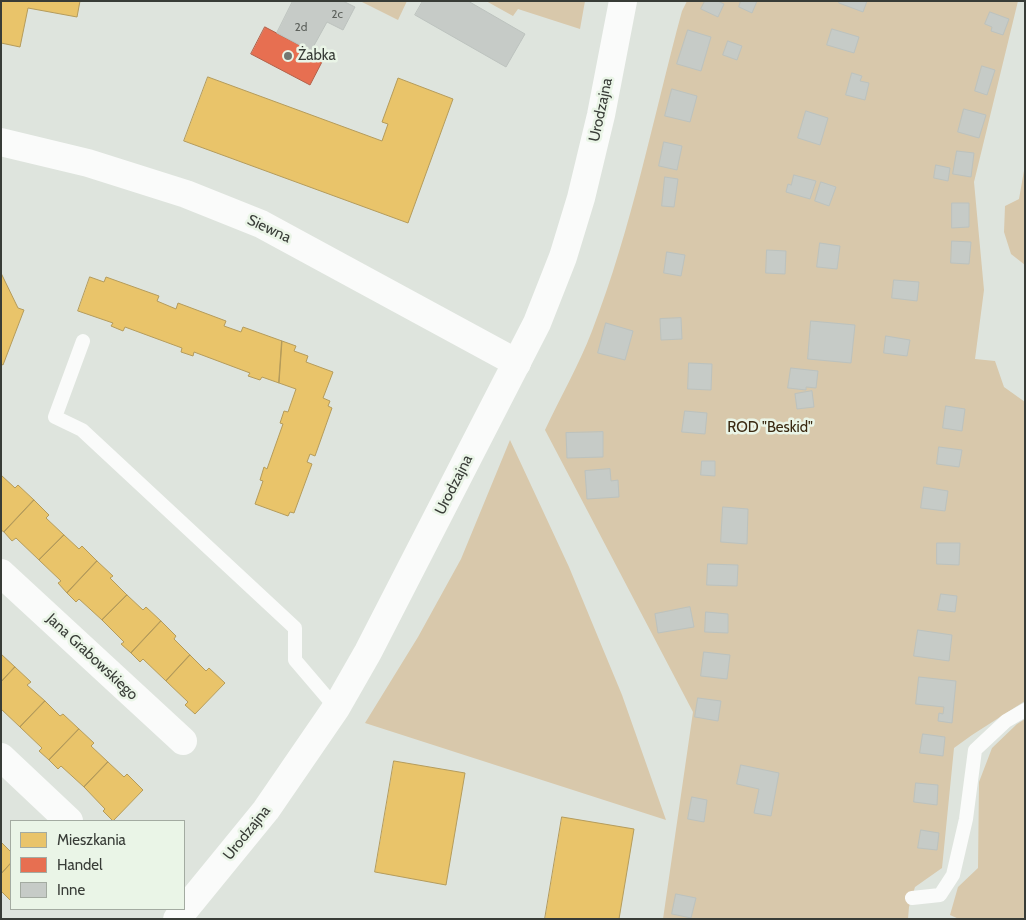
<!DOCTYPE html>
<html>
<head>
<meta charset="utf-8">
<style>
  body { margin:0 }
  #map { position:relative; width:1026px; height:920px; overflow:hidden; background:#dee4dd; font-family:Cabin,sans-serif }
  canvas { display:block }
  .frame { position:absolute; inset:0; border:2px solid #383c37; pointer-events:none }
  .legend { position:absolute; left:10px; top:820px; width:175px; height:90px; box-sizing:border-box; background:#eaf5e7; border:1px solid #a3aba1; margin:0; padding:6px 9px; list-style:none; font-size:15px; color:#383c37 }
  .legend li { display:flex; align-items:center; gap:10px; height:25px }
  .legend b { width:25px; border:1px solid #a3aba1 }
</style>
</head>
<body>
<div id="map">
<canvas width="1026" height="920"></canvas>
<div class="frame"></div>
<ul class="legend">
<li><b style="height:14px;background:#e9c46a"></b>Mieszkania</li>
<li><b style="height:14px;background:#e76f51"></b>Handel</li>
<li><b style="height:14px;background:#c6cbc7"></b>Inne</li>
</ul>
</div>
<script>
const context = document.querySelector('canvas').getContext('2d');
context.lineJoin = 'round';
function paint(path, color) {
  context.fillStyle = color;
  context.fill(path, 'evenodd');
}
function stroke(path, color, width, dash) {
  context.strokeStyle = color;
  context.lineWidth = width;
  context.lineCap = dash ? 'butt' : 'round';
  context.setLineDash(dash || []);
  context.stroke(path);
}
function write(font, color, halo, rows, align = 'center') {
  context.font = font + ' Cabin,sans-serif';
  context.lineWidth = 5;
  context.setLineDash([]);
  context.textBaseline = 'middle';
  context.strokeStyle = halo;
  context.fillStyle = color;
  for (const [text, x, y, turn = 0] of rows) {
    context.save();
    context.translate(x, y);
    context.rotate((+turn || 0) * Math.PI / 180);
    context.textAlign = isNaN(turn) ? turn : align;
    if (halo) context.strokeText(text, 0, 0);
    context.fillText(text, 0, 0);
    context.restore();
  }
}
const green = new Path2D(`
  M360,1H407L398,20Z
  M486,1H585L580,29L518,9L513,16Z
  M687,1H1018L974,182L984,290L975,359L995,361L1004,387L1025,402V701L972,735L954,748L942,868L915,887L909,907L908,919H663L693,712L545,430C560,398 579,365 592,331C632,228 653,118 682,11Z
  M1025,165V265L1011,254L1004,232L1005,206L1019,199Z
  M510,440L569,567L622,695L666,820L365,723L418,637L461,559Z
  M1025,719V919H959L950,915L958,887L978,868L979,782L992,748L1017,724Z`);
const homes = new Path2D(`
  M1,1H80L77,17L28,8L20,47L1,43Z
  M208,77L382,141L388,124L382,122L398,78L453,99L408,223L184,141Z
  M1,273L18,308L24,310L3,365L1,364Z
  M90,277L104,282L106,277L159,296L157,301L176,309L178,303L226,321L224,326L241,332L243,327L282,341L279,383L262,377L260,380L248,376L250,373L194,352L193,356L181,352L182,348L125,327L123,331L111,326L113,323L78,311Z
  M282,341L296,346L294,351L308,356L306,362L333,372L323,398L330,401L328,406L332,408L315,456L310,454L307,462L312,464L294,513L290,512L288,516L255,504L263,481L260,480L264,467L267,469L283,424L280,423L284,411L288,412L296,389L279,383Z
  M1,475L15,488L18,485L34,500L4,532L1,530Z
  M34,500L49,515L46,518L64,535L39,560L16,538L12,541L4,532Z
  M64,535L79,549L82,546L97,561L67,593L58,583L61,581L39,560Z
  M97,561L113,576L110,578L127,595L102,620L79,599L76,602L67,593Z
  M127,595L143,610L146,607L161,621L131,653L121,644L124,642L102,620Z
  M161,621L176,636L174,639L190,655L166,681L143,659L140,662L131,653Z
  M1,654L15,667L1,682Z
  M190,655L206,671L209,668L225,683L195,714L185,705L188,702L166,681Z
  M15,667L31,682L27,685L45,701L20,727L1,709V682Z
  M45,701L60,716L63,714L79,729L49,760L39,751L42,748L20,727Z
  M79,729L94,743L91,746L108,762L84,787L61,766L58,769L49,760Z
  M394,761L465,773L446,885L375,872Z
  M108,762L124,777L127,774L143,790L113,821L103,811L105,809L84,787Z
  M562,817L634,829L619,919H545Z
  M1,842L11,852V863L1,874Z
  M11,863V901L1,891V874Z`);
const shops = new Path2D(`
  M265,27L324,58L310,85L251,54Z`);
const building = new Path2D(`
  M293,1H343L355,7L343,30L327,22L311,51L277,33Z
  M423,1H468L525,34L506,67L415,15Z
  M705,1H718L724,4L718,17L701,9Z
  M741,1H757L752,13L739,7Z
  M840,1H867L863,12L839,3Z
  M990,12L1009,19L1003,35L991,31L992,27L985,24Z
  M832,29L859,37L854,53L827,45Z
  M688,30L711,37L701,71L677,64Z
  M728,41L742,46L737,60L723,55Z
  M982,66L995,70L987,95L975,91Z
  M852,73L862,76L860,81L869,83L865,100L846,95Z
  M672,89L697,96L690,122L665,116Z
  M964,109L986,115L979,138L958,132Z
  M806,111L828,118L820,145L798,138Z
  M664,142L682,146L677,170L659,166Z
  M957,151L974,153L971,177L953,174Z
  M936,165L950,168L948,181L934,178Z
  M794,175L816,181L810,199L786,192L788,184L791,185Z
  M665,177L678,179L674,207L662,206Z
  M821,182L836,187L829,206L815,201Z
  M952,203H969V227L952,228Z
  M952,241L971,242L969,264L951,263Z
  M820,243L840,246L837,269L817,267Z
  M767,250L786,251L785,274L766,273Z
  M667,252L685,255L681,276L664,273Z
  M894,280L919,282L917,301L892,298Z
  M681,318L682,339L661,340L660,319Z
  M811,321L855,325L851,363L808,359Z
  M606,323L633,331L625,360L598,353Z
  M886,336L910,340L907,356L884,353Z
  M689,363L712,364L711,390L688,389Z
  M791,368L818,371L816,388L806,387V390L788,388Z
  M812,391L814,407L797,409L795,394Z
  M946,406L965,409L962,431L943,428Z
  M685,411L707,413L705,434L682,432Z
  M603,432V457L567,458L566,433Z
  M939,447L962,450L959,467L937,464Z
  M702,461H715V476L701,475Z
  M610,469L611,481L618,480L619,497L587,499L585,471Z
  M924,487L948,491L945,511L921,508Z
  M723,507L748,509L747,544L721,542Z
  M937,543H960L959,565L937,564Z
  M708,564L738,565L737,586L707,585Z
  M941,594L957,596L955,612L938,610Z
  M690,607L694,627L658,633L655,614Z
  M706,612L728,614V633L705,632Z
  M918,630L952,635L949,661L914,656Z
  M704,652L730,655L727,679L701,676Z
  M919,677L956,681L952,723L938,721L939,713L943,714L944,707L916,704Z
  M698,698L721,701L718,721L695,717Z
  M923,734L945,737L943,756L920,753Z
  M741,765L779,773L771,816L754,813L759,789L737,784Z
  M916,783L938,785L937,805L914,802Z
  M692,797L707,800L704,822L688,819Z
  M921,830L939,833L937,850L918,848Z
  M676,894L696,898L691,918L672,914Z`);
const lane = new Path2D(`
  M83,341L55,417L82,430L295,628V660L336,708
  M912,898L940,895L953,875L966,819L975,750L1006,721L1025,710`);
const street = new Path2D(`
  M1,142L88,163L186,194L261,224L517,363
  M1,573L183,741
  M1,757L69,821`);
const secondary = new Path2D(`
  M177,919L266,810L336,708L368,652L537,323L563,257L581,198L601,115L623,1`);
const markers = [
  [288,56,5,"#727771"]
];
const numberNames = [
  ["2c",337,14],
  ["2d",301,27]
];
const poiNames = [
  ["Żabka",298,56]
];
const streetNames = [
  ["Urodzajna",601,110,-78],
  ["Siewna",269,229,25],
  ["Urodzajna",454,485,-63],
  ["Jana Grabowskiego",92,657,43],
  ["Urodzajna",247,833,-51]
];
const parkNames = [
  ["ROD \"Beskid\"",770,428]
];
paint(green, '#d8c8ab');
paint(homes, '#e9c46a');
stroke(homes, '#b49b5b', 1);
paint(shops, '#e76f51');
stroke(shops, '#b26049', 1);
paint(building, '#c6cbc7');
stroke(building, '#bcc2be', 1);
stroke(lane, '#fafbfa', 14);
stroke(street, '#fafbfa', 28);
stroke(secondary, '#fafbfa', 28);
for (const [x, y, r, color] of markers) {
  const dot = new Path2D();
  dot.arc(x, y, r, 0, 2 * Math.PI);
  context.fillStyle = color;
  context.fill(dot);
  stroke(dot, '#eaf5e7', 2);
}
write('12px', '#5d615c', null, numberNames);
write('15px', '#383c37', '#eaf5e7', poiNames, 'left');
write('15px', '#383c37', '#eaf5e7', streetNames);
write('15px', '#3a2911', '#eaf5e7', parkNames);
</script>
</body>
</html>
